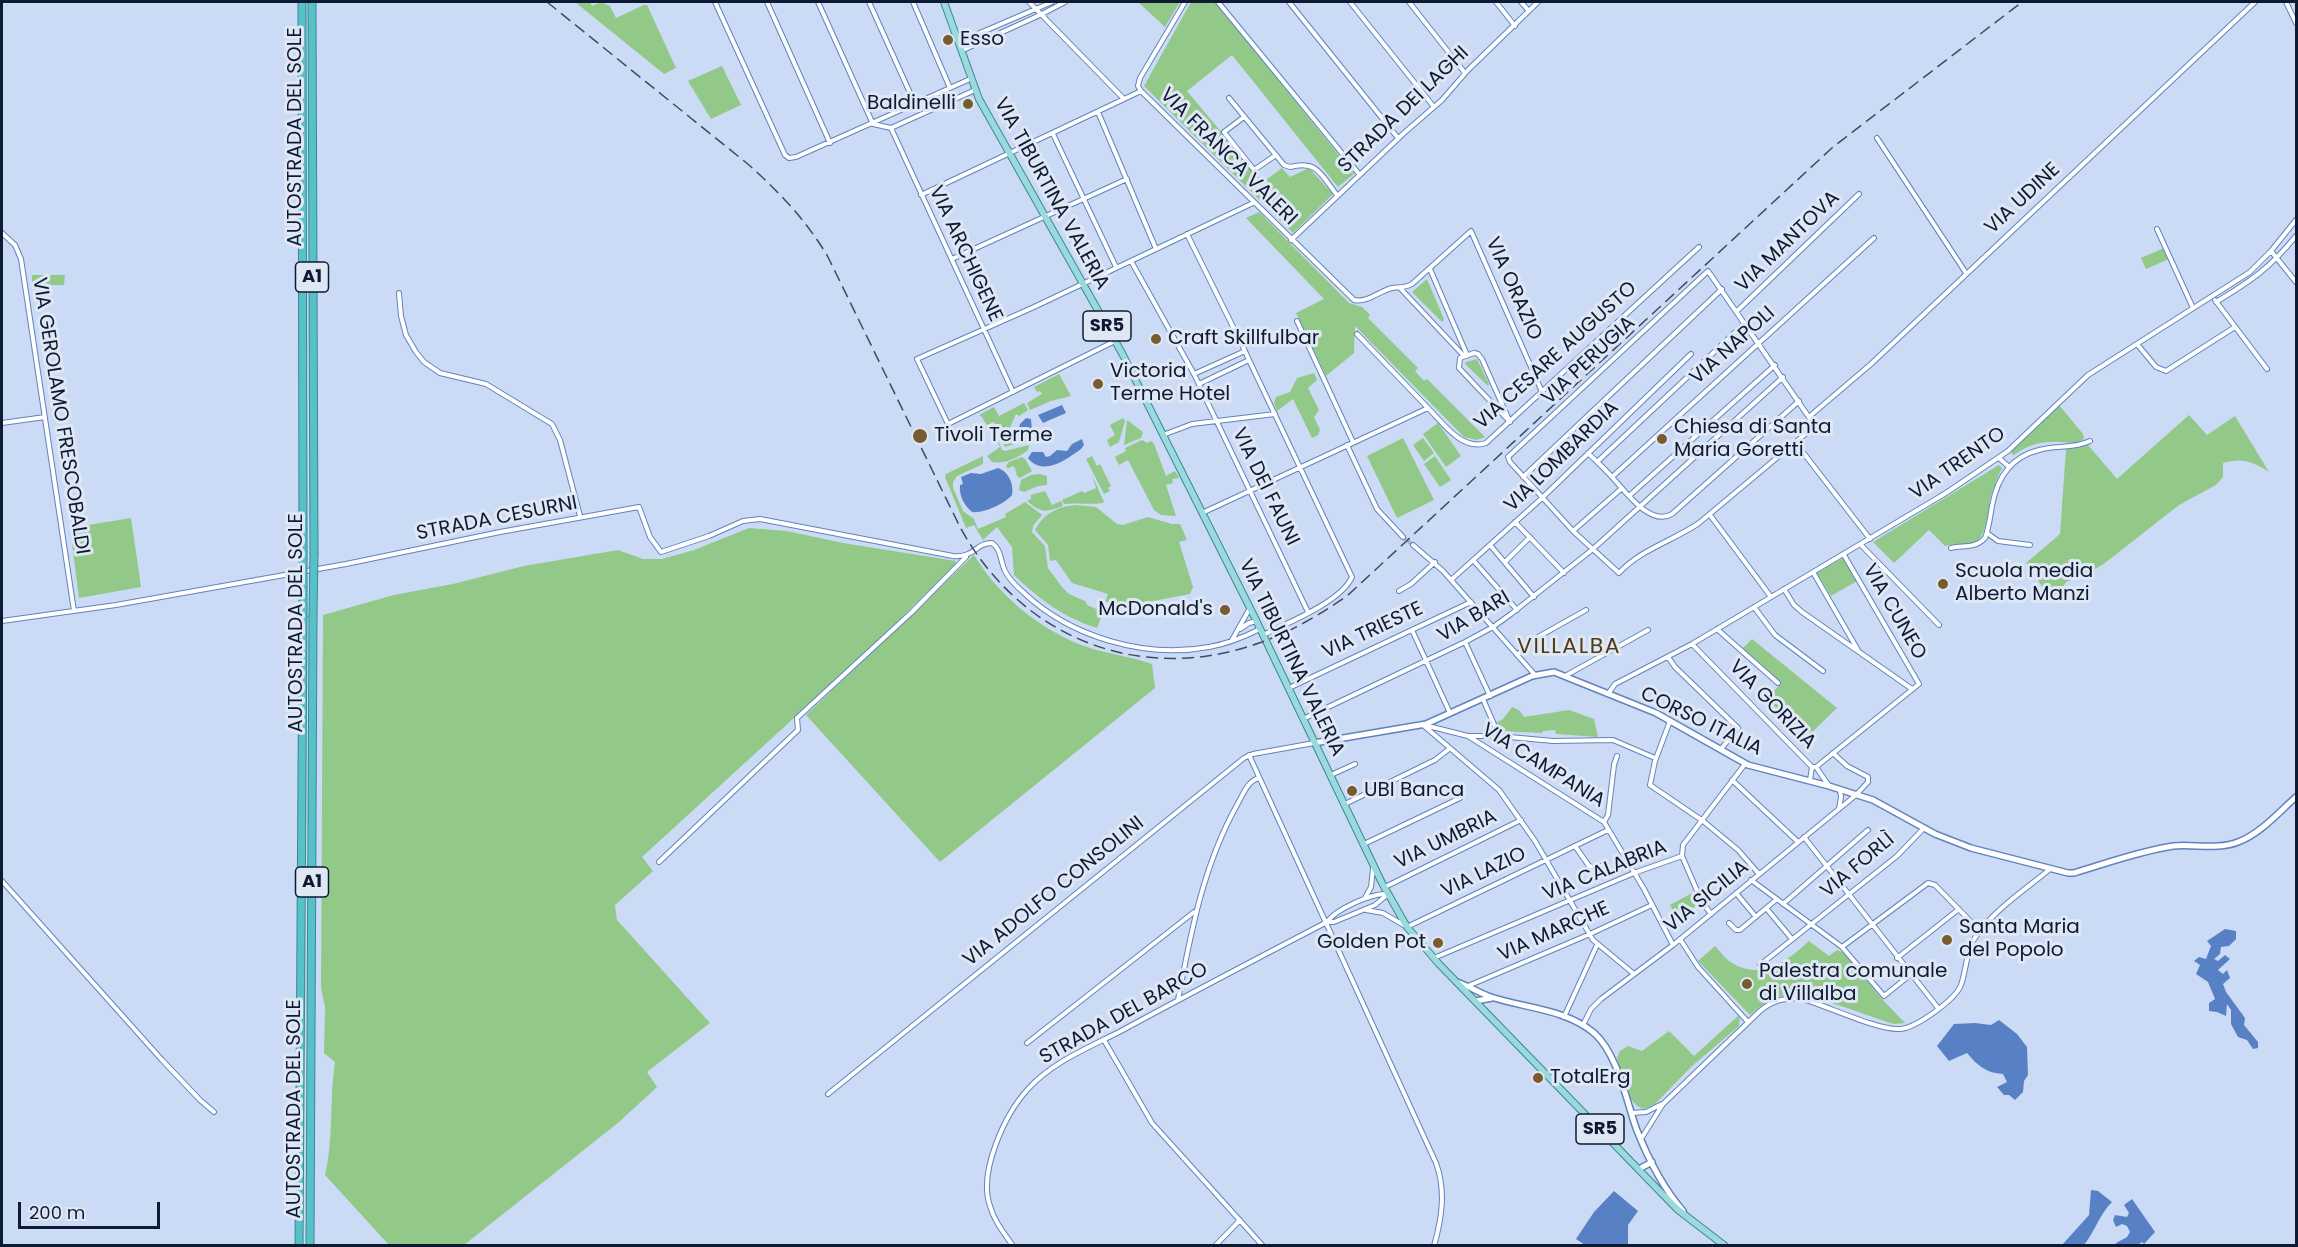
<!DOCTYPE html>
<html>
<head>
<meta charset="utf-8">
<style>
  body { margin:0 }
  #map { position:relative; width:2298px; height:1247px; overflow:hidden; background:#cbdbf5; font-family:Poppins,sans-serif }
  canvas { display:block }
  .frame { position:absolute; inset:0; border:3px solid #0d1b32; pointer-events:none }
  .scale { position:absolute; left:18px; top:1202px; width:142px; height:27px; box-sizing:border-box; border:3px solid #0d1b32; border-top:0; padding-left:8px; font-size:18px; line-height:21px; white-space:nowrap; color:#0d1b32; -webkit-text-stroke:4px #dfe7f5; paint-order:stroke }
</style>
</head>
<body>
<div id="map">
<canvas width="2298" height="1247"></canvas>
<div class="frame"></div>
<div class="scale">200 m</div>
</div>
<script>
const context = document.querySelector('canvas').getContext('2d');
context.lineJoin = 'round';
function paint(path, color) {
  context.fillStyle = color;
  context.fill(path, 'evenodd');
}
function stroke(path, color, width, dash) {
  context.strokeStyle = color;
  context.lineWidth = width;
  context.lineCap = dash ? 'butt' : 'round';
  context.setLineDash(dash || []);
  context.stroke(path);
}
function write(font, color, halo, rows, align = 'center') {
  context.font = font + ' Poppins,sans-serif';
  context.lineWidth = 6;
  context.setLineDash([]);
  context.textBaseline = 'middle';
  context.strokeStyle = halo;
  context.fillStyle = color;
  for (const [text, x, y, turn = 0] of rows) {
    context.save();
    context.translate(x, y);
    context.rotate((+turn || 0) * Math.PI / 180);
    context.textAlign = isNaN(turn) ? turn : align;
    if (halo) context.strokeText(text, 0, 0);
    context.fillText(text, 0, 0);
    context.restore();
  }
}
const green = new Path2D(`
  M575,2H590L592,6L601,2L610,6L616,18L644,5H647L676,68L664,74Z
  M1138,2H1180L1165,27Z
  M1191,2H1215L1354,174L1338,187L1232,55L1187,91L1263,182L1282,168L1290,177L1309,168L1333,194L1293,233L1144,86Z
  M722,66L741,105L711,119L688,81Z
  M1259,212L1349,303L1362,307L1370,315L1368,318L1418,368L1415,371L1424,381L1427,379L1485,437L1477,440L1464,437L1355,326L1354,353L1326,376L1296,313L1324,299L1246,218Z
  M2164,248L2169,259L2146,269L2141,258Z
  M32,275H65L64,285H32Z
  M1427,279L1444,319L1442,322L1412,292Z
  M1477,359L1489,384L1488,386L1465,364L1466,362Z
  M1314,373L1317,380L1308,388L1319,410L1314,417L1320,430L1318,435L1312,438L1293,399L1277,411L1274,403L1276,397L1290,392L1297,378Z
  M1059,374L1071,396L1051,401L1030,410L1027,403L1042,394L1040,391L1037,392L1034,387Z
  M1024,403L1028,410L1019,416L1016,414L1009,430L1011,431L1014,444L1005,447L994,422L990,423L1002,450L1005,451L1029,445L1028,450C1018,458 1006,464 992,462L987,456L1000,447L982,417L979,415L994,407L999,416Z
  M2059,405L2083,434L2084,439C2074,446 2063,441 2051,442C2037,442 2025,447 2014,455L2012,454V450Z
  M2189,415L2207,435L2235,416L2269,472C2254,462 2241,457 2223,463V477L2216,485L2179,505L2105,563L2087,574L2066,582L2059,593L2050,598L2026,563L2060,534L2066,449L2088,445L2117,479Z
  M1123,418L1125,421L1119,442L1110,447L1107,440L1115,435L1110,425Z
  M1127,420L1143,432L1141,438L1124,445Z
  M1438,423L1461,456L1446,467L1423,434Z
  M1403,438L1434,500L1397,518L1367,456Z
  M1423,438L1434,453L1424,461L1413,445Z
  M1142,440L1147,443L1151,441L1154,444L1166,476L1175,471L1179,478L1172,479L1173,483L1166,485L1176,516L1161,515L1154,510L1128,460L1119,465L1115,457L1126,451L1125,448Z
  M983,456V464L957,476L953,482V488L963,511L974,519L978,529L1006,517L1005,514L1025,502L1042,515L1033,526L1032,532L1045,546L1048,568L1062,587L1069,594L1085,601L1087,605L1103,612L1097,628C1064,618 1038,598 1014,575L1012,547L997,527L983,540L974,525L966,528L945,477L946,474Z
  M1092,456L1097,466L1100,464L1111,486L1108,488L1110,491L1104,494L1086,459Z
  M1435,456L1451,480L1440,487L1424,464Z
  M1022,457L1025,459L1032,471L1020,478L1017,476L1015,468L1012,466L1008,469L1006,466L1009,462Z
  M1999,465L2002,468C1998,477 1994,485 1991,495C1987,508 1989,537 1973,543C1964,546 1954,543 1945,546L1929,530L1894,563L1873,542Z
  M1039,474L1047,476V485L1038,486L1024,492L1019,490L1021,480L1031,475Z
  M1092,475L1104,502C1095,506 1076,502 1064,504L1062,500L1082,491L1084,493L1096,488Z
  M1045,491L1052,505L1061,501L1063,506C1045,512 1043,514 1027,501L1031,499V495Z
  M1076,505L1096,507L1117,524L1123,525L1148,517L1172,524H1180L1187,540L1179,542L1193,587L1190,594L1148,602H1105L1108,594L1072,583L1056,560L1050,561L1048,545L1035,530C1044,513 1057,507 1076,505Z
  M131,518L141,587L79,598L70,528Z
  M749,528L787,531L843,543L956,561L955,565L865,653L642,857L653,871L615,905L617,920L710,1023L647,1072L657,1087L619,1122L464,1245H389L325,1175C334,1137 329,1099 335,1062L324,1053L325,1007L321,988L323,615L394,595L453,584L524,566L618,550L643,559H662L694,550Z
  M974,555C999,596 1039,629 1084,646C1106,654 1130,656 1152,664L1155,688L940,862L806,715Z
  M1843,558L1857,581L1831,596L1817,573Z
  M1752,639L1837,708L1807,737L1766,698L1782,683L1743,648Z
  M1512,707L1519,710L1524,717L1569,710L1594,719L1598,737L1556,734L1555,730L1543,731L1542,733L1499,731L1496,723L1503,719Z
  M1692,893L1698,905L1676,917L1670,905Z
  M1809,941L1829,956L1837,950L1844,953L1881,998L1905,1023L1894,1024C1871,1017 1812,993 1791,995C1774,996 1762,1004 1750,1015L1698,961L1715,946C1720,951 1725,959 1732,963C1762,981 1787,961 1809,941Z
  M1738,1013L1740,1015L1739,1026L1692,1066L1655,1104L1644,1109C1627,1106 1622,1073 1617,1058L1620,1051L1628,1046L1642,1051L1669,1031L1694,1056L1739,1015Z`);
const water = new Path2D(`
  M1062,405L1066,413L1043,423L1038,415Z
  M1026,418L1031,419L1032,431L1026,440H1021L1017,436L1020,424Z
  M1082,439L1084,445L1081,449C1066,460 1043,477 1028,458L1032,452H1043L1046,457L1050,456L1057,450L1067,451L1072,444Z
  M998,468C1009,472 1014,484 1012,495C1006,503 983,514 972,512C964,505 959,496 960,485L963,484L961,477L971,473L981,474Z
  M2225,929L2236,931V939L2229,946L2221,947L2220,954L2214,959L2218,961L2225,955L2230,959L2218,970L2223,974L2227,970L2230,978L2223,984L2226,992L2245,1018L2244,1025L2258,1042V1048L2253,1049L2247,1040L2238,1037L2231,1024V1010L2227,1004L2226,1016L2217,1012L2209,1011V1003L2215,999L2208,982L2196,974L2200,965L2194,961L2199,957L2206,959L2211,946L2207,941Z
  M1999,1020L2017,1034L2027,1047L2028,1075L2024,1081L2023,1092L2015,1100L2009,1095H2004L1997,1087L2007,1082L2003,1074C1986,1073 1978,1066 1967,1053L1949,1061L1937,1046L1954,1024L1975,1023L1991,1025Z
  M2091,1190L2098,1191L2112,1202C2099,1215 2095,1231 2084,1245H2062L2089,1215Z
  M1614,1191L1638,1211L1628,1225V1245H1585L1576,1239L1594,1212Z
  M2132,1199L2155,1232L2144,1244L2142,1242L2138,1245H2115L2116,1243L2127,1237L2130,1232L2127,1226L2122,1224L2116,1227L2113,1220L2115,1215L2127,1217L2129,1213L2124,1205Z`);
const streetTunnel = new Path2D(`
  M1403,537L1413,545`);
const street = new Path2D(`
  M715,2L785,155L789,158L796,157L970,79
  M767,2L830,143
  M818,2L873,124
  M869,2L915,104
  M913,2L950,88
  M1029,2L1124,99
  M1185,2L1140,78L1138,86L1141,91L1354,300C1368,303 1379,291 1392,288C1399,287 1405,288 1412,284L1471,231L1542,392
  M1218,2L1359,174
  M1289,2L1398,138
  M1350,2L1434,107
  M1409,2L1465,73
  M1496,2L1515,26
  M1521,2L1529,11
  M2286,2L2296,23
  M959,42L1052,2
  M961,51L1042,14L1065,2
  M1229,98L1284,165L1290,167C1318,160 1321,175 1337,195
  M1098,112L1156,249
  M1244,117L1224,132L1254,170L1276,155
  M873,124L891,128L975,90
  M891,128L1013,392
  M1053,134L1116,267
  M1877,138L1966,273
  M921,195L1141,91
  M2157,229L2193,308
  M2,233L15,245L21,259L74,611
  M1187,234L1245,351
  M1291,240L1404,133L1442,100L1468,70L1538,2
  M2271,251L2296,282
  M952,259L1127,179
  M1131,261L1194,374L1308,612
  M1430,269L1467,355
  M1708,271L1815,426L1699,523C1673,541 1641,549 1619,573L1573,531L1510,462L1508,457Z
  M1400,288L1464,356
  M399,293L401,316L406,335L416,352L424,362L440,373L486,384L552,424L560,440L580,516
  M2215,300L2267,369
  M2216,302C2251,281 2270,268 2296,236
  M1737,311L1859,194
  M1297,321L1353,442
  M1357,334L1428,408
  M1115,341L948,424L917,359L1034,307L1253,203
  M2137,344L2156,367L2166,371L2235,327
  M1474,353L1478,354L1482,359L1510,422L1459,368L1460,358Z
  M1249,360L1352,577C1341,602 1287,623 1263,635
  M1194,374L1245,351L1249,360L1199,384
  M1810,416L1871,364L2255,2
  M2,423L45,417
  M1163,435L1192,424L1275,414
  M1795,442L1870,539
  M1347,445L1377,509L1403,537
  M1588,453C1596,461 1604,468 1612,477C1625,491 1650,527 1672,514L1799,401
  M1999,458L2008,466
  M1597,462L1745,323
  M1523,477L1722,289
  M1612,477L1874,238
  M1629,496L1775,365
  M1202,513L1428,408C1444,424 1462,451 1486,443L1699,247
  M1710,515L1771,597
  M1515,522L1564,573
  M1573,531L1622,488
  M1987,533L1998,541L2030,545
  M1413,545L1443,571L1535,675
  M1490,545L1534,597
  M1861,545L1939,625
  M1951,548C1963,545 1975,549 1985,538C1989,528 1990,517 1992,506C1997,478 2010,457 2039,450C2056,445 2073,449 2090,441
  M1473,560L1517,610
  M1505,562L1530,537
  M1813,572L1859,652
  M1451,580L1542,498L1691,354
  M1784,589L1794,605L1802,612L1912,689
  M1399,591L1411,584L1435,562
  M1754,607L1775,635L1823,671
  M2,621L116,605L346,564L500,532L639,507L650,537L661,552L709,536L743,521L760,519L953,556C975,558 975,543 992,543C1002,550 1000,561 1005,571C1009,579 1016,586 1023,592C1070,637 1145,659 1209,647C1227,644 1244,637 1260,629
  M1240,629L1249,623L1257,621
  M1717,629L1778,683
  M1412,630L1450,713
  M1232,640L1250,608
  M1465,642L1490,696
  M1692,644L1812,767H1816L1829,786
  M1517,655L1538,637L1586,610
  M1668,657L1675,667L1738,728L1721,749
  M1565,676L1648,630
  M1289,688L1471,602
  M1608,694L1615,684L1692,644L1946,493L2008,451L2088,375L2250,272L2271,251L2296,220
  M1483,699L1499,736
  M1303,719L1465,642L1493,627L1511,614L1593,549L1783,377
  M1670,721L1655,761L1650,785L1703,821L1738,850L1759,874
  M1423,725L1499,790L1535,841L1593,940L1634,974
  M1424,725L1468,736L1604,822L1644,889L1673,945
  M1469,736H1499L1553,741L1613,740L1655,758
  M1249,755L1436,1163C1446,1190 1442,1218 1434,1246
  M1816,767L1919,684L1844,555
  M1331,775L1355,764
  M1732,780L1798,842
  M1810,780L1812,767
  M1345,804L1435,760L1449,749
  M1839,809L1841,797L1840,790
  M1604,822L1608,815L1614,765L1617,756
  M1804,837L1938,1008
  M1364,844L1460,798
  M1575,846L1589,866L1597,868L1604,865
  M1682,856L1701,900L1711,914
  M659,862L798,730L797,718L912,612L966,557
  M1751,880L1842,947L1884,996L1920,967
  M2,881L162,1060L200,1100L214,1112
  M1385,887L1521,820
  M1736,893L1756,917
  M1365,898L1371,887L1373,869
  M1783,904L1868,830
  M1766,908L1792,939
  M1366,910L1383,913L1407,927L1608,830
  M1327,922C1336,909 1372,893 1387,894
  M1729,923L1736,930H1740L1777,899
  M1680,939L1698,967L1748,1022
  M1842,947L1928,883L1935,885L1980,931
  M1434,958L1634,873L1682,856L1683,845L1745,764
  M1897,958L1959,909
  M1760,965L1897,856L1924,828
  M1468,986L1590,934L1652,905
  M1178,1000C1191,932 1203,866 1237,805C1243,795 1247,781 1259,778
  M1564,1017L1597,945
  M1583,1025L1591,1009L1601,999L1673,945L1856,795L1868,782V777L1847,766L1833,753
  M1104,1040L1152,1123L1263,1246
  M1027,1043L1194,912
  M828,1094L1244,758L1253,754L1314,743
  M1631,1113L1646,1112L1662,1104
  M1641,1139L1663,1104L1760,1011C1773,1000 1786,997 1803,999C1827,1006 1877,1030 1899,1029C1915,1029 1955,1000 1961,985C1967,967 1966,949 1978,933C1997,908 2026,889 2050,869
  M1013,1246C1004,1233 994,1221 990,1206C978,1172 1005,1114 1028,1089C1052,1062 1090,1047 1121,1031C1189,994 1258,958 1327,922H1334L1375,905L1388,894
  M1215,1246L1240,1220`);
const secondary = new Path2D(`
  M1314,743L1426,724L1532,676L1554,672L1656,713L1748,765L1829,786L1873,800L1935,834L1971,848L2068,873H2074C2107,863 2140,851 2173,846C2194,844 2218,850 2238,842C2260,834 2279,812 2296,797
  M1457,982C1469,986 1479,993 1491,997C1524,1008 1566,1009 1594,1033C1617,1053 1626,1099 1636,1128C1647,1156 1663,1188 1683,1211
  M1476,1001L1492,998
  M1639,1169L1652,1162`);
const primary = new Path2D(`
  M944,2L979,99L1123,355L1254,616L1382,883L1407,927L1439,964L1677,1209L1725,1246`);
const highway = new Path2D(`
  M302,2L303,551
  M312,2L314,552
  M299,1246L303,618
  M310,1246L313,617`);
const rail = new Path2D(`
  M547,2L749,165C779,192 807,221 828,257L960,527C1020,637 1139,686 1259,643C1291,632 1319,615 1347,596L1833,147L2022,2`);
const highwayBridge = new Path2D(`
  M303,551V618
  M313,617L314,552`);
const markers = [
  [948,40,6,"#765c2e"],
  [968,104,6,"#765c2e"],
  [1156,339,6,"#765c2e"],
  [1098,384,6,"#765c2e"],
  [920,436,8,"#765c2e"],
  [1662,439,6,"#765c2e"],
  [1943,584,6,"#765c2e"],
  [1225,610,6,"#765c2e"],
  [1352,791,6,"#765c2e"],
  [1947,940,6,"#765c2e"],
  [1438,943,6,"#765c2e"],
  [1747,984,6,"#765c2e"],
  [1538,1078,6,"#765c2e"]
];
const shields = [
  [312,277,33],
  [1107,326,48],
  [312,882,33],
  [1600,1129,48]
];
const shieldNames = [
  ["A1",312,277],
  ["SR5",1107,326],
  ["A1",312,882],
  ["SR5",1600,1129]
];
const poiNames = [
  ["Esso",960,40],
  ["Baldinelli",956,104,"right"],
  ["Craft Skillfulbar",1168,339],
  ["Victoria",1110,372],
  ["Terme Hotel",1110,395],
  ["Chiesa di Santa",1674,428],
  ["Maria Goretti",1674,451],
  ["Tivoli Terme",934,436],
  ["Scuola media",1955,572],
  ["Alberto Manzi",1955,595],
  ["McDonald's",1213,610,"right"],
  ["UBI Banca",1364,791],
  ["Santa Maria",1959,928],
  ["del Popolo",1959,951],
  ["Golden Pot",1426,943,"right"],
  ["Palestra comunale",1759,972],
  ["di Villalba",1759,995],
  ["TotalErg",1550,1078]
];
const streetNames = [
  ["STRADA DEI LAGHI",1404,110,-44],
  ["AUTOSTRADA DEL SOLE",296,137,-90],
  ["VIA FRANCA VALERI",1228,157,45],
  ["VIA TIBURTINA VALERIA",1051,194,61],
  ["VIA UDINE",2023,199,-43],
  ["VIA MANTOVA",1788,242,-44],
  ["VIA ARCHIGENE",965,254,65],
  ["VIA ORAZIO",1513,289,66],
  ["VIA NAPOLI",1733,346,-42],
  ["VIA CESARE AUGUSTO",1556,356,-42],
  ["VIA PERUGIA",1589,361,-43],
  ["VIA GEROLAMO FRESCOBALDI",60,416,81],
  ["VIA LOMBARDIA",1562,457,-44],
  ["VIA TRENTO",1958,464,-35],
  ["VIA DEI FAUNI",1265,487,64],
  ["STRADA CESURNI",497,519,-11],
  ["VIA CUNEO",1894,612,60],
  ["VIA BARI",1474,617,-31],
  ["AUTOSTRADA DEL SOLE",297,623,-90],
  ["VIA TRIESTE",1373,631,-25],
  ["VIA TIBURTINA VALERIA",1291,658,64],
  ["VIA GORIZIA",1772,705,46],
  ["CORSO ITALIA",1701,722,26],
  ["VIA CAMPANIA",1543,766,32],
  ["VIA UMBRIA",1446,840,-26],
  ["VIA FORLÌ",1858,866,-40],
  ["VIA CALABRIA",1605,871,-22],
  ["VIA LAZIO",1484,873,-26],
  ["VIA ADOLFO CONSOLINI",1054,892,-39],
  ["VIA SICILIA",1707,897,-39],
  ["VIA MARCHE",1554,932,-24],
  ["STRADA DEL BARCO",1124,1014,-29],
  ["AUTOSTRADA DEL SOLE",295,1109,-90]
];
const quarterNames = [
  ["VILLALBA",1569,647]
];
paint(green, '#92c888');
paint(water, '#5880c5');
stroke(streetTunnel, '#a5b5ce', 4, [4, 2]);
stroke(street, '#6083be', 6);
stroke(secondary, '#6083be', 8);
stroke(primary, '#3c8793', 8);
stroke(highway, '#3c8793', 9);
stroke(street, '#fff', 4);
stroke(secondary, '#fff', 5);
stroke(primary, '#9adadd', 6);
stroke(highway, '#56c1c7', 7);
stroke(rail, '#3d4b63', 1.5, [12, 6]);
stroke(highwayBridge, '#3c8793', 9, []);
stroke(highwayBridge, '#56c1c7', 7);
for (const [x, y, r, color] of markers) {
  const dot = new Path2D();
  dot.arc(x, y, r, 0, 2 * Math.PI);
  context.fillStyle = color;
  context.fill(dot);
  stroke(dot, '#dfe7f5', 2);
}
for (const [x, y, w] of shields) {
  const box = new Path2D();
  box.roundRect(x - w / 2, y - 15, w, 30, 4.5);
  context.fillStyle = '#dfe7f5';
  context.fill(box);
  stroke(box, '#0d1b32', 1.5);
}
write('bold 18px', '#0d1b32', null, shieldNames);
write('20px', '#0d1b32', '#dfe7f5', poiNames, 'left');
write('20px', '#0d1b32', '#dfe7f5', streetNames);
context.letterSpacing = '1.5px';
write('22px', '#4e3a14', '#dfe7f5', quarterNames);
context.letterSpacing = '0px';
</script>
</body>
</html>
